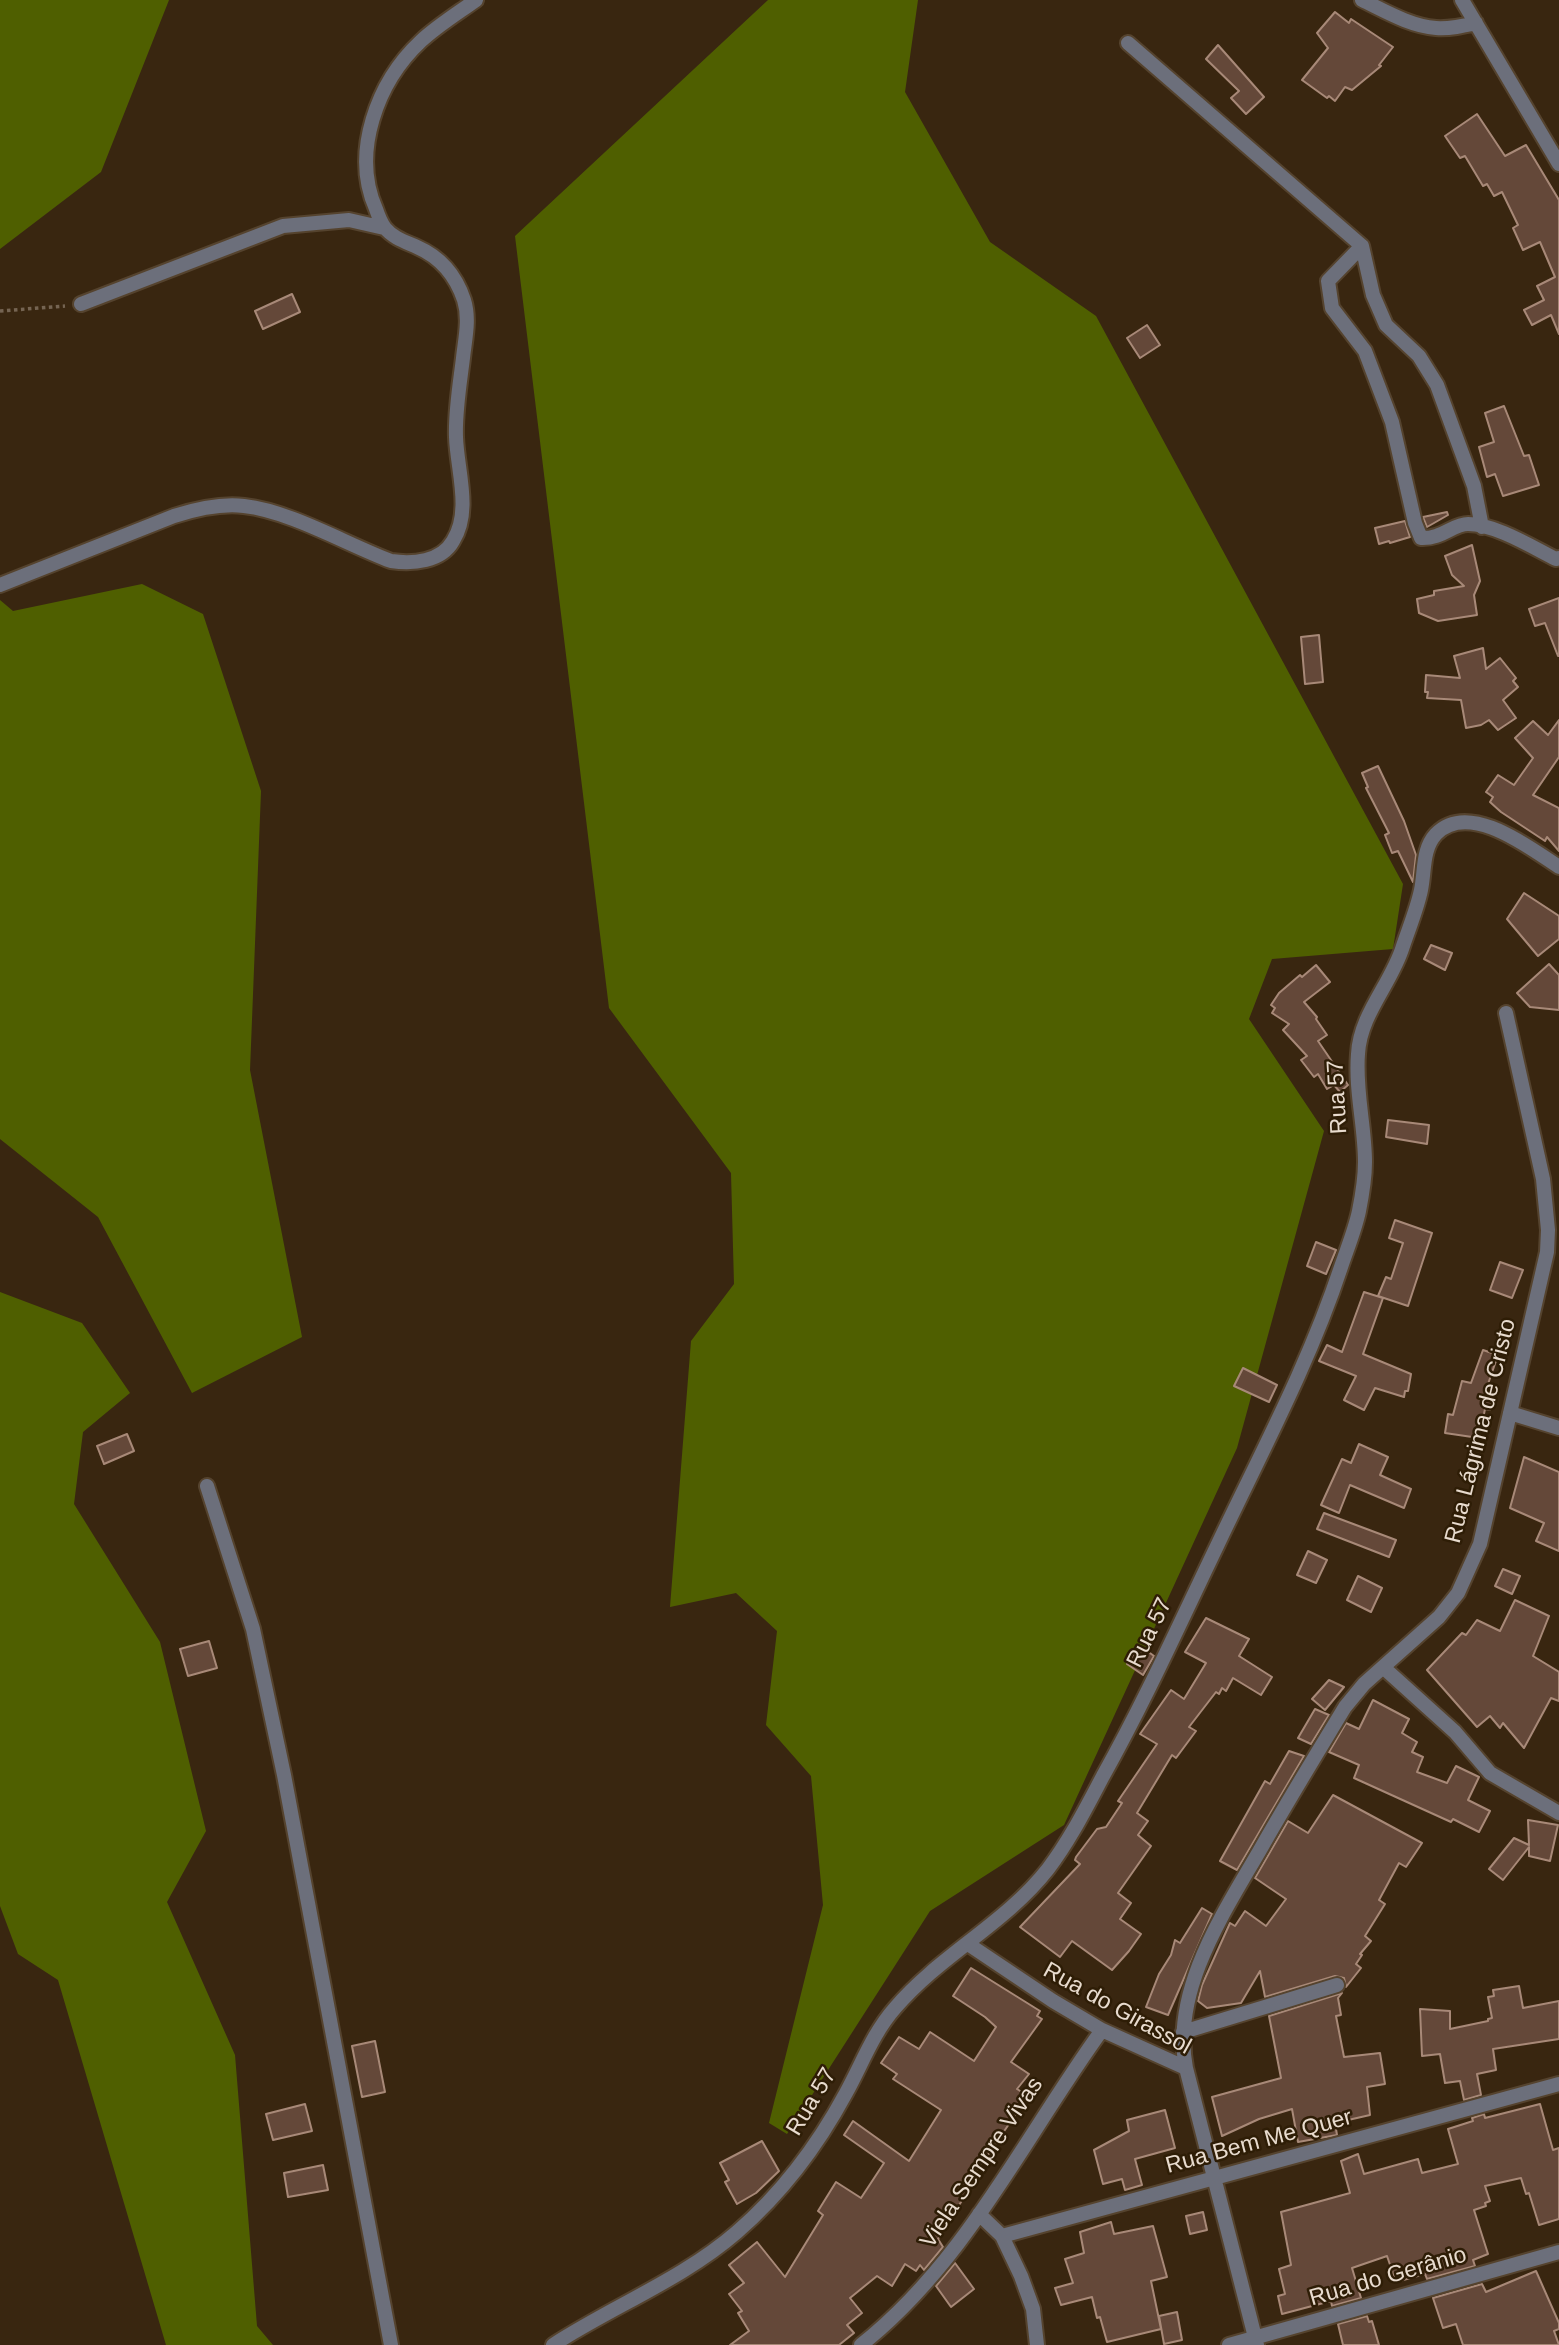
<!DOCTYPE html>
<html>
<head>
<meta charset="utf-8">
<style>
  body { margin:0 }
  canvas { display:block; background:#392610 }
</style>
</head>
<body>
<canvas width="1559" height="2345"></canvas>
<script>
const context = document.querySelector('canvas').getContext('2d');
context.lineJoin = 'round';
function paint(path, color) {
  context.fillStyle = color;
  context.fill(path, 'evenodd');
}
function stroke(path, color, width, dash) {
  context.strokeStyle = color;
  context.lineWidth = width;
  context.lineCap = dash ? 'butt' : 'round';
  context.setLineDash(dash || []);
  context.stroke(path);
}
function write(font, color, halo, rows, align = 'center') {
  context.font = font + ' Helvetica,sans-serif';
  context.lineWidth = 5;
  context.setLineDash([]);
  context.textBaseline = 'middle';
  context.strokeStyle = halo;
  context.fillStyle = color;
  for (const [text, x, y, turn = 0] of rows) {
    context.save();
    context.translate(x, y);
    context.rotate((+turn || 0) * Math.PI / 180);
    context.textAlign = isNaN(turn) ? turn : align;
    if (halo) context.strokeText(text, 0, 0);
    context.fillText(text, 0, 0);
    context.restore();
  }
}
const forest = new Path2D(`
  M0,0H169L101,172L0,249Z
  M768,0H918L905,92L990,242L1096,316L1403,884L1393,949L1272,959L1249,1019L1324,1131L1237,1448L1064,1825L930,1911L787,2134L769,2123L823,1905L811,1776L766,1725L777,1631L736,1593L670,1607L691,1341L734,1284L731,1173L609,1008L515,236Z
  M142,584L203,614L261,791L250,1070L302,1337L192,1393L98,1217L0,1139V600L13,611Z
  M0,1292L82,1323L130,1393L83,1432L74,1504L160,1642L206,1831L167,1902L235,2055L257,2326L273,2345H166L58,1980L18,1954L0,1906Z`);
const building = new Path2D(`
  M1335,12L1349,23L1351,19L1393,47L1379,65L1381,66L1352,90L1345,87L1335,101L1329,96L1327,98L1302,80L1328,48L1317,33Z
  M1218,45L1264,97L1246,114L1231,98L1239,91L1206,59Z
  M1477,114L1505,156L1526,145L1559,200V334L1551,315L1532,325L1524,310L1544,300L1537,286L1555,277L1540,242L1523,250L1513,228L1518,225L1502,192L1494,196L1487,184L1483,186L1465,156L1460,158L1445,136Z
  M292,294L300,312L263,329L255,311Z
  M1147,325L1160,345L1140,358L1127,338Z
  M1504,406L1524,456L1529,455L1539,485L1503,496L1495,474L1487,477L1479,447L1494,442L1485,413Z
  M1447,512L1448,515L1427,527L1423,517Z
  M1405,521L1410,537L1390,543L1389,541L1379,544L1375,528Z
  M1472,545L1480,581L1474,595L1477,615L1438,621L1419,613L1417,599L1434,595V591L1464,586L1452,575L1445,556Z
  M1559,598V656H1558L1545,623L1535,626L1529,609Z
  M1319,635L1323,682L1305,684L1301,637Z
  M1483,648L1486,669L1500,658L1516,678L1513,681L1518,687L1503,700L1516,718L1498,730L1489,720L1481,725L1466,728L1461,700L1427,698L1428,692H1425L1426,675L1460,678L1454,656Z
  M1559,720V757L1533,795L1559,808V851L1547,837L1545,841L1501,812L1490,802L1493,797L1486,792L1498,775L1514,785L1533,758L1515,738L1533,721L1548,735Z
  M1378,766L1404,821L1416,855L1413,882L1398,851L1392,853L1385,835L1389,833L1366,788L1368,787L1362,773Z
  M1524,893L1559,916V939L1538,956L1507,919Z
  M1431,945L1452,953L1445,970L1424,959Z
  M1549,964L1559,975V1010L1530,1007L1517,993Z
  M1316,965L1330,982L1304,1002L1317,1017L1316,1019L1327,1035L1318,1041L1348,1085L1340,1092L1334,1085L1327,1089L1318,1074L1314,1077L1301,1060L1307,1056L1283,1030L1289,1024L1272,1013L1275,1008L1271,1005L1279,993L1300,975L1302,977Z
  M1388,1120L1429,1125L1427,1144L1386,1137Z
  M1395,1220L1432,1233L1408,1306L1378,1296L1386,1277L1391,1279L1403,1243L1389,1238Z
  M1316,1242L1336,1250L1326,1274L1307,1266Z
  M1500,1262L1523,1270L1512,1298L1490,1290Z
  M1364,1292L1383,1298L1363,1354L1411,1374L1408,1391H1405L1404,1397L1375,1388L1364,1410L1344,1400L1356,1376L1319,1361L1327,1345L1342,1352Z
  M1483,1350L1498,1355L1487,1387L1494,1389L1490,1410L1485,1409L1479,1438L1445,1433L1448,1414L1453,1415L1462,1381L1471,1383Z
  M1243,1368L1277,1385L1269,1402L1234,1386Z
  M127,1434L134,1451L104,1464L97,1446Z
  M1359,1444L1388,1457L1380,1475L1411,1489L1404,1508L1350,1485L1339,1513L1321,1505L1342,1459L1351,1463Z
  M1524,1457L1559,1472V1551L1536,1541L1544,1523L1510,1508Z
  M1324,1513L1396,1540L1389,1557L1317,1529Z
  M1308,1551L1327,1560L1316,1583L1297,1575Z
  M1503,1569L1520,1576L1512,1594L1495,1586Z
  M1358,1576L1382,1588L1371,1612L1347,1600Z
  M1515,1600L1549,1616L1533,1656L1559,1672V1701L1551,1698L1524,1748L1503,1723L1500,1728L1490,1716L1477,1727L1427,1670L1462,1633L1466,1635L1477,1620L1500,1631Z
  M1206,1618L1249,1639L1239,1656L1272,1677L1261,1695L1233,1678L1226,1691L1222,1688L1219,1694L1216,1692L1189,1727L1196,1731L1176,1758L1172,1755L1137,1813L1148,1821L1138,1835L1151,1846L1118,1893L1131,1903L1120,1919L1141,1934L1129,1951L1112,1970L1072,1941L1060,1957L1020,1927L1080,1864L1075,1860L1076,1857L1097,1829L1106,1827L1122,1803L1118,1801L1157,1744L1140,1734L1171,1690L1184,1699L1206,1663L1185,1652Z
  M209,1641L217,1668L188,1676L180,1649Z
  M1139,1645L1154,1656L1143,1675L1127,1664Z
  M1329,1680L1344,1687L1325,1710L1312,1699Z
  M1373,1700L1409,1719L1402,1733L1417,1742L1412,1752L1423,1757L1417,1772L1447,1783L1456,1766L1479,1777L1468,1800L1490,1811L1479,1832L1453,1819L1451,1822L1354,1778L1359,1765L1329,1752L1346,1723L1359,1729Z
  M1315,1709L1329,1715L1311,1744L1298,1738Z
  M1289,1751L1304,1756L1237,1870L1220,1861L1265,1781L1270,1784Z
  M1333,1795L1422,1843L1406,1867L1399,1863L1379,1900L1385,1904L1365,1936L1371,1941L1360,1954L1362,1955L1356,1964L1361,1968L1346,1987L1344,1978L1335,1976L1265,1997L1260,1971L1241,2003L1207,2008L1198,2001L1202,1985L1230,1923L1235,1926L1245,1911L1266,1926L1286,1899L1255,1878L1288,1821L1308,1833Z
  M1528,1820L1558,1825L1550,1861L1529,1856V1847L1503,1880L1489,1869L1514,1838L1529,1845Z
  M1202,1908L1212,1914L1168,2015L1146,2007L1159,1974L1171,1955L1175,1940L1180,1943Z
  M971,1968L1040,2011L1037,2016L1042,2019L1011,2062L1029,2074L1017,2089L1028,2096L973,2177L976,2178L938,2239L943,2247L924,2270L920,2265L916,2271L905,2264L892,2286L877,2276L850,2298L862,2313L847,2325L854,2333L839,2345H730L749,2331L738,2313L742,2311L729,2294L744,2283L729,2265L757,2242L785,2277L823,2215L818,2211L836,2182L861,2198L884,2163L844,2135L853,2121L909,2161L941,2110L893,2079L897,2074L881,2063L899,2037L919,2049L930,2032L974,2061L996,2027L985,2017L953,1996Z
  M1519,1986L1523,2008L1559,2001V2039L1493,2049L1496,2070L1477,2074L1481,2095L1464,2100L1460,2081L1445,2083L1440,2054L1422,2056L1420,2009L1450,2011V2029L1488,2021V2019L1492,2018L1488,1997L1494,1996L1493,1990Z
  M1342,1993L1338,1998L1341,2015L1336,2016L1344,2057L1380,2053L1385,2084L1367,2087L1370,2115L1335,2123L1337,2135L1298,2142L1292,2109L1259,2119L1222,2136L1212,2097L1281,2078L1269,2016Z
  M375,2041L385,2092L362,2097L352,2046Z
  M305,2104L312,2131L273,2140L266,2114Z
  M1540,2104L1553,2150L1559,2148V2219L1539,2225L1529,2193L1526,2194L1521,2178L1485,2186L1490,2201L1485,2203L1486,2206L1474,2210L1488,2254L1473,2260L1475,2266L1427,2279L1425,2274L1396,2282L1387,2256L1352,2268L1361,2298L1332,2306L1331,2301L1282,2314L1278,2296L1285,2294L1279,2269L1291,2265L1281,2212L1350,2193L1341,2161L1358,2154L1364,2174L1418,2159L1422,2173L1458,2164L1448,2129L1473,2121L1472,2118L1484,2114L1485,2118Z
  M1165,2110L1175,2148L1135,2159L1142,2185L1125,2190L1122,2179L1103,2184L1094,2150L1129,2131L1127,2120Z
  M762,2141L779,2171L756,2193L737,2204L725,2182L729,2180L720,2163Z
  M323,2165L328,2190L288,2197L284,2173Z
  M1203,2212L1207,2230L1190,2234L1186,2216Z
  M1111,2222L1114,2234L1153,2226L1167,2277L1151,2281L1161,2329L1107,2342L1100,2317L1097,2318L1092,2297L1061,2305L1055,2288L1073,2283L1065,2259L1084,2253L1080,2232Z
  M955,2263L974,2289L951,2307L936,2286Z
  M1536,2271L1559,2323V2329L1554,2331L1559,2345H1463L1456,2324L1443,2328L1433,2298L1482,2284L1486,2292Z
  M1177,2312L1182,2340L1164,2344L1159,2316Z
  M1367,2316L1369,2322L1372,2321L1379,2345H1343L1338,2324Z`);
const path = new Path2D(`
  M0,311L65,306`);
const minor = new Path2D(`
  M1362,0C1385,11 1410,26 1436,28C1450,29 1463,26 1476,23
  M1462,0L1559,164
  M1128,43L1362,246L1328,281L1332,308L1365,351L1392,422L1415,523L1421,538C1442,539 1453,524 1468,524C1495,524 1532,547 1556,559L1559,558
  M1362,246L1373,295L1386,325L1419,356L1437,385L1474,486L1482,527
  M81,304L283,226L349,220L384,228
  M0,585L174,516C196,509 220,503 244,506C290,511 346,544 391,561C413,564 441,562 453,541C472,511 457,470 456,437C455,411 460,383 463,358C465,339 470,319 464,300C456,276 440,257 417,247C406,242 393,238 385,228C381,223 378,215 376,209C351,153 377,82 421,41C437,26 458,13 476,0
  M1510,1413L1559,1428
  M207,1486L253,1629L284,1775L391,2345
  M1384,1668L1455,1732L1490,1773L1559,1813
  M968,1944L1053,2001L1102,2030L1186,2068
  M1183,2032L1337,1985
  M979,2214L1002,2236L1559,2084
  M1002,2236L1021,2276L1033,2309L1037,2345
  M553,2345C613,2306 683,2279 737,2232C782,2193 818,2145 846,2093C862,2064 873,2033 895,2008C940,1955 1005,1924 1048,1869C1070,1840 1086,1808 1103,1776C1145,1701 1180,1623 1217,1546C1260,1455 1309,1364 1341,1267C1347,1249 1355,1230 1359,1211C1362,1196 1365,1178 1365,1162C1365,1126 1355,1091 1358,1054C1360,1014 1392,983 1403,946C1409,928 1417,909 1421,890C1425,871 1422,849 1436,834C1469,800 1530,848 1559,867
  M861,2345C966,2262 1025,2136 1102,2030
  M1229,2345L1559,2252
  M1257,2345L1186,2068C1171,1991 1223,1914 1260,1850C1287,1802 1316,1755 1345,1707L1364,1684L1439,1617L1458,1593L1480,1544L1547,1252L1548,1230L1543,1179L1506,1013`);
const streetNames = [
  ["Rua 57",1338,1097,-93],
  ["Rua Lágrima de Cristo",1481,1431,-76],
  ["Rua 57",1150,1633,-64],
  ["Rua do Girassol",1117,2009,29],
  ["Rua 57",812,2102,-59],
  ["Rua Bem Me Quer",1259,2142,-15],
  ["Viela Sempre Vivas",982,2163,-56],
  ["Rua do Gerânio",1388,2277,-16]
];
paint(forest, '#4f5f00');
paint(building, '#644839');
stroke(building, '#a88978', 2);
stroke(minor, '#55432e', 18);
stroke(path, '#756452', 3.5, [3.5, 3.5]);
stroke(minor, '#6c6f7b', 14);
write('23px', '#e8dbce', '#2e1d06', streetNames);
</script>
</body>
</html>
